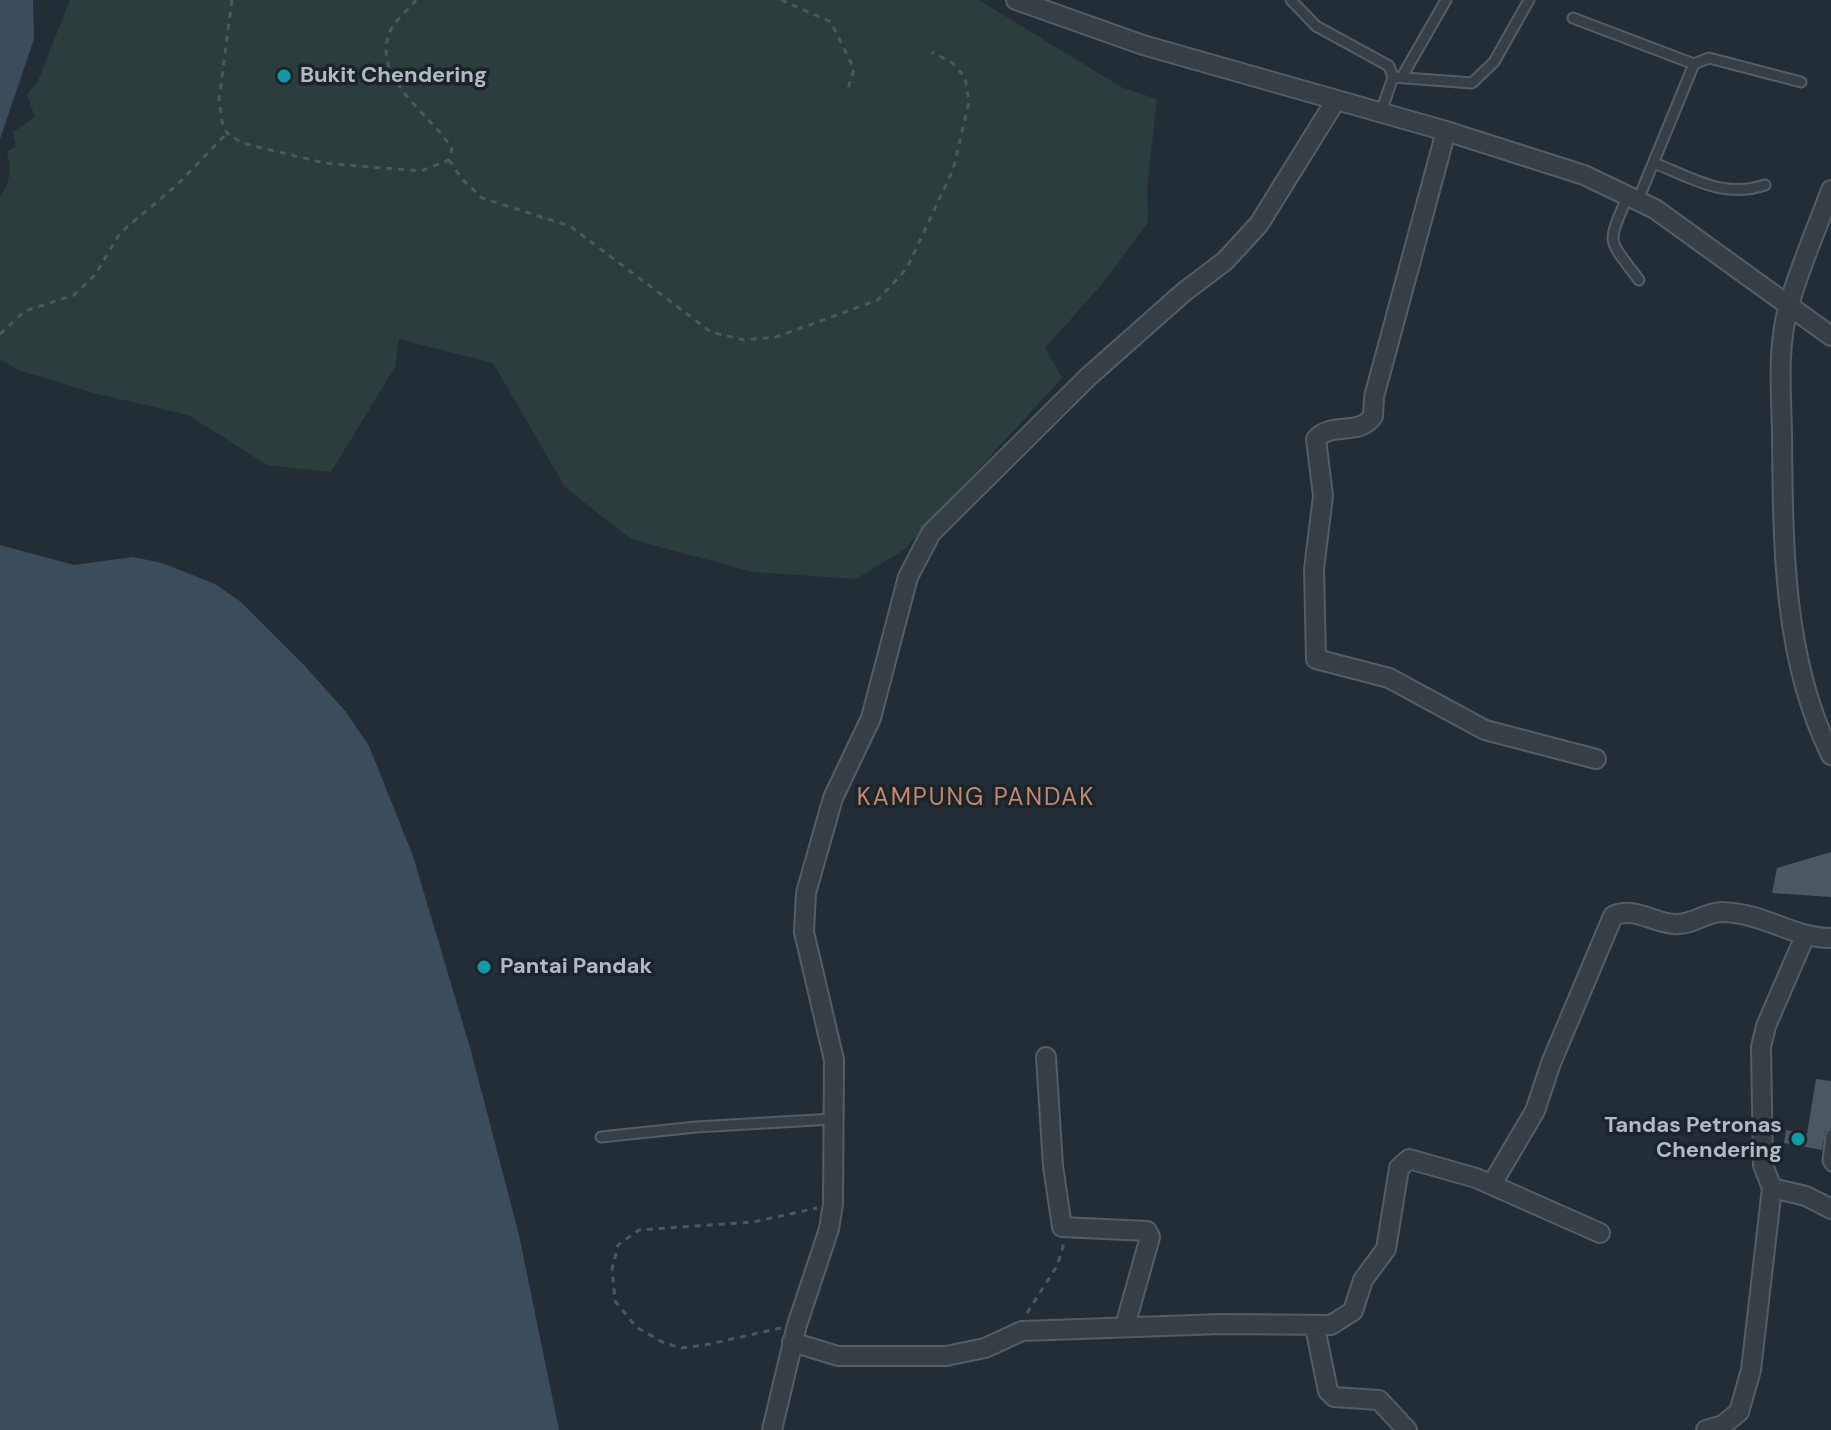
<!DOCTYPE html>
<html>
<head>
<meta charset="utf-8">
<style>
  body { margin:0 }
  canvas { display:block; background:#232d36 }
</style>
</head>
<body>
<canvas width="1831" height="1430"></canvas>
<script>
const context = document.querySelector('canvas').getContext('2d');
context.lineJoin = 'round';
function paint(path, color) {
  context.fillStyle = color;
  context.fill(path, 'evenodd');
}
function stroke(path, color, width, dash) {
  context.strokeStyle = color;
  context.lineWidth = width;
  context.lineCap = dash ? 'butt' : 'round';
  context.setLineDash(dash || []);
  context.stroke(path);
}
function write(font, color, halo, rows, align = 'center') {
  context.font = font + ' "DM Sans",sans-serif';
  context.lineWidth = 7;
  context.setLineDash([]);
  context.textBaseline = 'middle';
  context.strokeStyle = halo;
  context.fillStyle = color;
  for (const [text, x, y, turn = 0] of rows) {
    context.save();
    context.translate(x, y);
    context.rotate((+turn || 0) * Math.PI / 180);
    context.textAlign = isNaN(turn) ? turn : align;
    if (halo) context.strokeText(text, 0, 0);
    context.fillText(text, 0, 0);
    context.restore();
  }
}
const green = new Path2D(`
  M70,0H979L1121,87L1157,99L1147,189L1148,222L1102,284L1045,348L1062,378L905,549L856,579L753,572L631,539L565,487L493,363L399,339L395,367L331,472L267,465L188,415L94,393L18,370L0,359V197C11,183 11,169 7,152L16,146L13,132L35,117L27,95L38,81Z`);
const water = new Path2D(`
  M0,0H33L34,39L0,139Z
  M0,545L74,565L133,557L162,563L215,584L241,602L304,665L346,712L369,746L413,856L471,1051L519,1235L559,1430H0Z`);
const building = new Path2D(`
  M1831,852V897L1772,893L1777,868Z
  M1816,1079L1831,1081V1128L1825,1131L1822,1150L1784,1143L1786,1130L1807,1134Z`);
const path = new Path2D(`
  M232,0L219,99L222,122L227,133L242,143L324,163L421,171L449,160L452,149C433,116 372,80 389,34C393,22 408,10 416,0
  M781,0L831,22L854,69L847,92
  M449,160L462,179L482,198L570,226L711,332L744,340L776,337L878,300L907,268L953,170L969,102L965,77L951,62L932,52
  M0,334L25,311L74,295L95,275L120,233L177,185L227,133
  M1027,1313L1057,1266L1064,1243
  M781,1328L705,1345L682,1348L664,1343L636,1327L615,1301L612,1269L618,1245L639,1230L753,1222L817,1208`);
const service = new Path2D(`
  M1291,0L1316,26L1389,66L1393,77L1381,112
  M1573,18L1694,64
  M1403,75L1446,0
  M1393,77L1472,83L1494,62L1529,0
  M1654,163C1693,178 1723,199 1765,185
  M1628,195C1607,246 1606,236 1639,280
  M1638,200L1694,64L1709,58L1801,82
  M1831,1135L1828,1161L1831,1166
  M601,1137L696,1127L833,1119`);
const minor = new Path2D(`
  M1016,0L1143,45L1446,131L1584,175L1655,209L1831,336
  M1446,131L1374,397L1373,416C1359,437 1332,421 1316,439L1323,496L1314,569L1316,659L1389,678L1485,730L1596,759
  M1831,190C1817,228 1800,266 1789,305C1777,346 1781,390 1782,432C1783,540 1782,657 1831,755
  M1046,1057L1053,1166L1062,1227L1147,1231L1150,1237L1125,1326
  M1492,1184L1535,1111L1551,1063L1613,916C1634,906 1653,923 1674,924C1691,926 1705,912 1722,912C1765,913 1792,938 1831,938
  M1772,1188L1806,1196L1831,1209
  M1315,1327L1328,1391L1334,1397L1379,1400L1407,1430
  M792,1342L838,1356H946L985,1348L1022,1331L1222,1324L1331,1325L1353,1311L1363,1280L1386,1249L1399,1168L1409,1159L1476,1178L1600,1233
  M772,1430L797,1325L829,1229L833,1204L834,1060L804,932L806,893L833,798L871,718L908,577L931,533L1088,377L1184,292L1225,261L1259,224L1336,100
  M1706,1430L1723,1425L1739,1412L1751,1370L1772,1188L1763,1165L1761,1047L1766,1026L1805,936`);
const markers = [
  [284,76,8,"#0f9aa8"],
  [484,967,8,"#0f9aa8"],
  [1798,1139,8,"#0f9aa8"]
];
const poiNames = [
  ["Bukit Chendering",300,76],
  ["Pantai Pandak",500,967],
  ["Tandas Petronas",1782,1126,"right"],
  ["Chendering",1782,1151,"right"]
];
const neighbourhoodNames = [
  ["KAMPUNG PANDAK",976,799]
];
paint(green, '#2b3d3c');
paint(water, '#3b4c5d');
paint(building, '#4c5861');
stroke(service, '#545d64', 13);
stroke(minor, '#545d64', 22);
stroke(path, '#4a5a5b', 3, [6, 6]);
stroke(service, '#373f46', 9);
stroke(minor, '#373f46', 18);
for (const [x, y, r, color] of markers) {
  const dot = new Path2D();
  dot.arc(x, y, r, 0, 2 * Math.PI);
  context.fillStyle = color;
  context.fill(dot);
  stroke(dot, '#1c242b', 3);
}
write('bold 22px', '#b1bac3', '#1c242b', poiNames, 'left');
context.letterSpacing = '2px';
write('24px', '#c5886a', '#1c242b', neighbourhoodNames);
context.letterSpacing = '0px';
</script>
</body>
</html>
